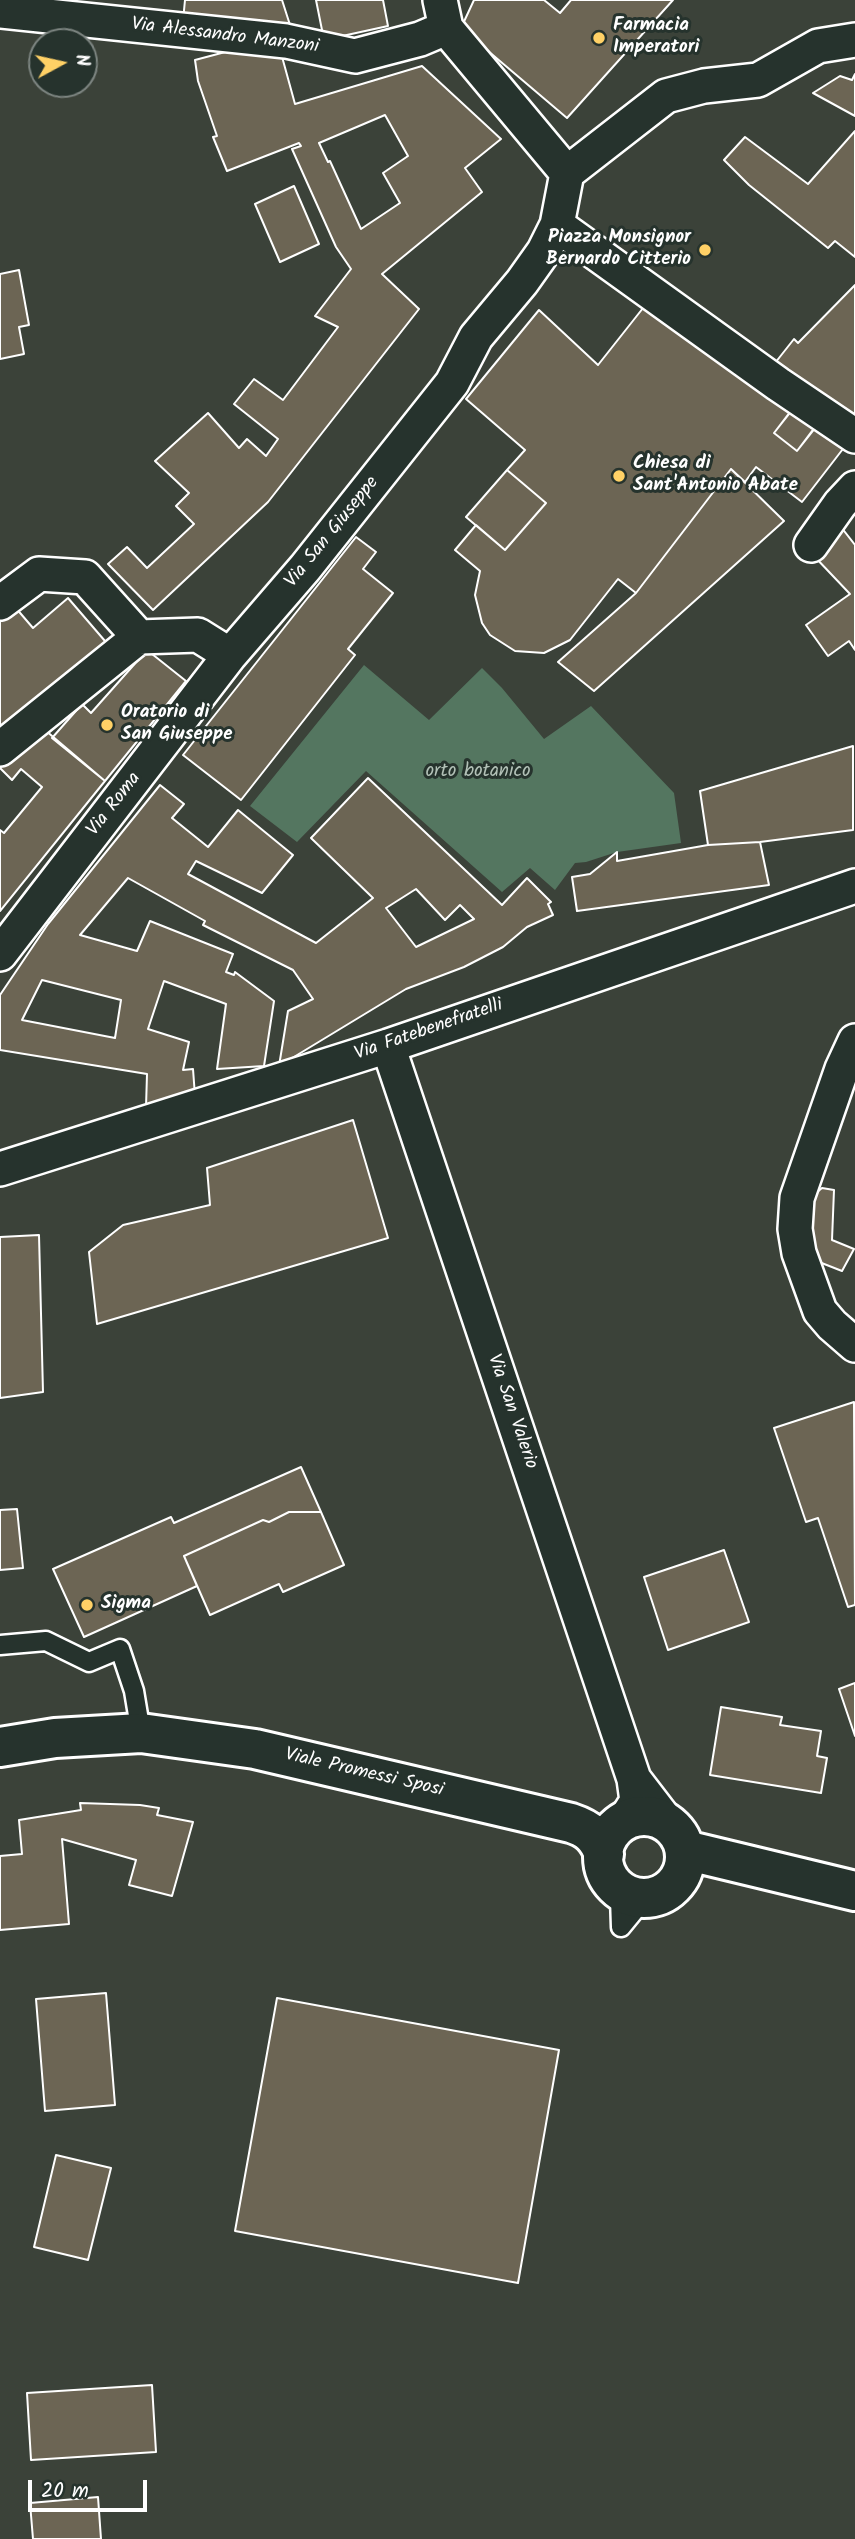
<!DOCTYPE html>
<html>
<head>
<meta charset="utf-8">
<style>
  body { margin:0 }
  #map { position:relative; width:855px; height:2539px; overflow:hidden; background:#3b4239; font-family:Kalam,sans-serif }
  canvas { display:block }
  .north { position:absolute; left:28px; top:28px; width:70px; height:70px; box-sizing:border-box; background:#26332d; border:2px solid #7d8581; border-radius:50%; rotate:82deg; font-size:19px; font-weight:700; line-height:28px; text-align:center; color:#fff }
  .north::after { content:''; display:block; margin:auto; width:24px; height:32px; background:#ffd166; clip-path:polygon(50% 0,100% 100%,50% 72%,0 100%) }
  .scale { position:absolute; left:28px; top:2480px; width:119px; height:32px; box-sizing:border-box; border:4px solid #fff; border-top:0; padding-left:9px; font-size:21px; line-height:24px; white-space:nowrap; color:#fff; -webkit-text-stroke:5px #26332d; paint-order:stroke }
</style>
</head>
<body>
<div id="map">
<canvas width="855" height="2539"></canvas>
<div class="north">N</div>
<div class="scale">20 m</div>
</div>
<script>
const context = document.querySelector('canvas').getContext('2d');
context.lineJoin = 'round';
function paint(path, color) {
  context.fillStyle = color;
  context.fill(path, 'evenodd');
}
function stroke(path, color, width, dash) {
  context.strokeStyle = color;
  context.lineWidth = width;
  context.lineCap = dash ? 'butt' : 'round';
  context.setLineDash(dash || []);
  context.stroke(path);
}
function write(font, color, halo, rows, align = 'center') {
  context.font = font + ' Kalam,sans-serif';
  context.lineWidth = 6;
  context.setLineDash([]);
  context.textBaseline = 'middle';
  context.strokeStyle = halo;
  context.fillStyle = color;
  for (const [text, x, y, turn = 0] of rows) {
    context.save();
    context.translate(x, y);
    context.rotate((+turn || 0) * Math.PI / 180);
    context.textAlign = isNaN(turn) ? turn : align;
    if (halo) context.strokeText(text, 0, 0);
    context.fillText(text, 0, 0);
    context.restore();
  }
}
const green = new Path2D(`
  M364,665L429,720L482,668L502,688L544,739L591,706L674,793L681,843L617,852L586,862L575,863L555,890L530,868L502,892L366,771L297,842L250,806Z`);
const building = new Path2D(`
  M185,0H282L290,25L183,21Z
  M316,0H383L388,26L324,40Z
  M474,0H544L560,13L571,0H673L567,118L461,28Z
  M229,51L281,53L295,104L422,66L501,139L465,168L482,192L382,274L419,309L268,502L153,610L108,564L127,547L147,568L194,524L176,506L189,493L155,461L208,413L239,448L247,439L266,456L278,439L234,404L254,379L283,400L338,327L315,316L351,269L336,247L292,149L301,146L299,143L227,171L213,137L217,136L198,81L195,60ZM385,115L408,156L383,173L400,203L361,229L330,161L328,162L319,143Z
  M855,74V116L813,93L840,76L852,80Z
  M855,131V257L835,241L828,248L749,185L724,160L745,137L808,184Z
  M294,186L319,244L280,262L255,204Z
  M19,270L29,325L19,327L24,354L0,359V274Z
  M855,285V421L775,363L794,339L798,343Z
  M647,303L790,412L774,433L797,451L818,423L846,445L802,502L756,467L745,482L731,469L636,593L618,579L570,640L544,653L515,651L490,635L482,623L475,595L480,571L455,550L476,525L505,550L546,503L507,470L525,450L466,399L539,310L598,365Z
  M793,409L816,427L797,451L774,433Z
  M731,469L784,521L594,691L558,662L636,593Z
  M507,470L546,503L505,550L466,517Z
  M841,527L855,545V650L849,641L828,656L806,625L850,594L813,555Z
  M356,537L376,552L363,569L393,593L348,649L355,655L241,800L183,755Z
  M68,598L111,648L0,739V617L15,607L33,628Z
  M147,650L186,681L105,781L52,738L82,704L91,713Z
  M45,730L105,781L0,911V830L4,833L42,787L21,769L12,780L0,768L12,753Z
  M853,746V830L760,842L708,845L700,791Z
  M368,778L502,905L527,878L551,902L548,904L553,915L527,927L503,947L464,967L406,989L279,1066L288,1011L313,999L293,970L203,925L205,921L128,878L80,935L137,951L150,921L233,954L226,972L234,975L235,972L274,1001L264,1066L217,1069L226,1004L164,981L148,1029L189,1042L183,1070L193,1069L195,1096L146,1107L147,1074L0,1050V995L48,924L160,785L184,804L172,818L208,847L238,810L293,855L262,893L196,861L188,874L316,943L373,898L311,838ZM416,889L445,920L460,905L474,919L416,947L386,908ZM42,980L121,1000L115,1038L22,1020Z
  M760,842L769,885L577,911L572,877L590,874L617,852V861L708,845Z
  M353,1120L388,1238L97,1324L89,1252L123,1225L210,1205L207,1168Z
  M822,1188L834,1190L832,1240L854,1249L842,1271L814,1260L809,1199Z
  M39,1235L43,1392L0,1398V1237Z
  M854,1402L855,1605L848,1607L818,1518L806,1522L774,1428Z
  M301,1467L321,1512H289L269,1522L263,1520L184,1556L197,1586L84,1637L53,1569L171,1517L174,1523Z
  M17,1509L23,1568L0,1570V1510Z
  M289,1512H321L344,1565L283,1592L279,1584L210,1615L184,1556L263,1520L269,1522Z
  M724,1550L749,1622L668,1650L644,1577Z
  M855,1683V1736L839,1689Z
  M721,1707L782,1717L780,1725L821,1731L817,1756L827,1758L821,1793L710,1775Z
  M80,1803L140,1805L159,1808L157,1815L193,1822L172,1896L129,1885L136,1860L62,1839L69,1924L0,1930V1856L22,1854L19,1820L81,1810Z
  M106,1993L115,2105L45,2111L36,1999Z
  M277,1998L559,2050L518,2283L235,2231Z
  M56,2155L111,2168L88,2260L34,2247Z
  M152,2385L156,2452L31,2460L27,2393Z
  M98,2497L101,2539H33L30,2503Z`);
const lane = new Path2D(`
  M0,1645L46,1641L89,1662L120,1649L134,1691L141,1733
  M615,1885L620,1897L621,1927
  M621,1927L639,1905L654,1897`);
const street = new Path2D(`
  M440,0L446,28L567,173
  M0,11L286,41L355,56L420,39L446,28
  M567,173L666,96L704,86L758,80L818,46L855,40
  M557,225L778,384L855,436
  M811,545L840,504L855,488
  M0,603L39,574L85,577L139,637
  M0,749L139,637L198,635L230,655
  M0,954L230,655L305,568L452,383L476,337L522,282L544,251L557,225L567,173
  M855,1041L842,1069L797,1198L795,1229L799,1253L820,1311L832,1325L855,1345
  M388,1046L634,1779L637,1801L625,1820
  M0,1169L388,1046L855,886
  M634,1779L667,1822`);
const secondary = new Path2D(`
  M0,1747L55,1738L141,1733L255,1749L571,1823C589,1829 597,1836 604,1854
  M603 1857a41 41 0 1 1 82 0a41 41 0 1 1-82 0Z
  M685,1850L855,1891`);
const markers = [
  [599,38,7,"#ffd166"],
  [705,250,7,"#ffd166"],
  [619,476,7,"#ffd166"],
  [107,725,7,"#ffd166"],
  [87,1605,7,"#ffd166"]
];
const poiNames = [
  ["Farmacia",613,27],
  ["Imperatori",613,49],
  ["Piazza Monsignor",691,239,"right"],
  ["Bernardo Citterio",691,261,"right"],
  ["Chiesa di",633,465],
  ["Sant'Antonio Abate",633,487],
  ["Oratorio di",121,714],
  ["San Giuseppe",121,736],
  ["Sigma",101,1605]
];
const streetNames = [
  ["Via Alessandro Manzoni",225,37,7],
  ["Via San Giuseppe",333,533,-51],
  ["Via Roma",115,805,-52],
  ["Via Fatebenefratelli",429,1031,-19],
  ["Via San Valerio",511,1412,71],
  ["Viale Promessi Sposi",364,1774,13]
];
const parkNames = [
  ["orto botanico",478,773]
];
paint(green, '#547660');
paint(building, '#6c6554');
stroke(building, '#fff', 2);
stroke(lane, '#fff', 23);
stroke(street, '#fff', 38);
stroke(secondary, '#fff', 44);
stroke(lane, '#26332d', 18);
stroke(street, '#26332d', 33);
stroke(secondary, '#26332d', 38);
for (const [x, y, r, color] of markers) {
  const dot = new Path2D();
  dot.arc(x, y, r, 0, 2 * Math.PI);
  context.fillStyle = color;
  context.fill(dot);
  stroke(dot, '#26332d', 2.5);
}
write('bold 19px', '#fff', '#26332d', poiNames, 'left');
write('19px', '#fff', '#26332d', streetNames);
write('19px', '#b2c1b7', '#26332d', parkNames);
</script>
</body>
</html>
